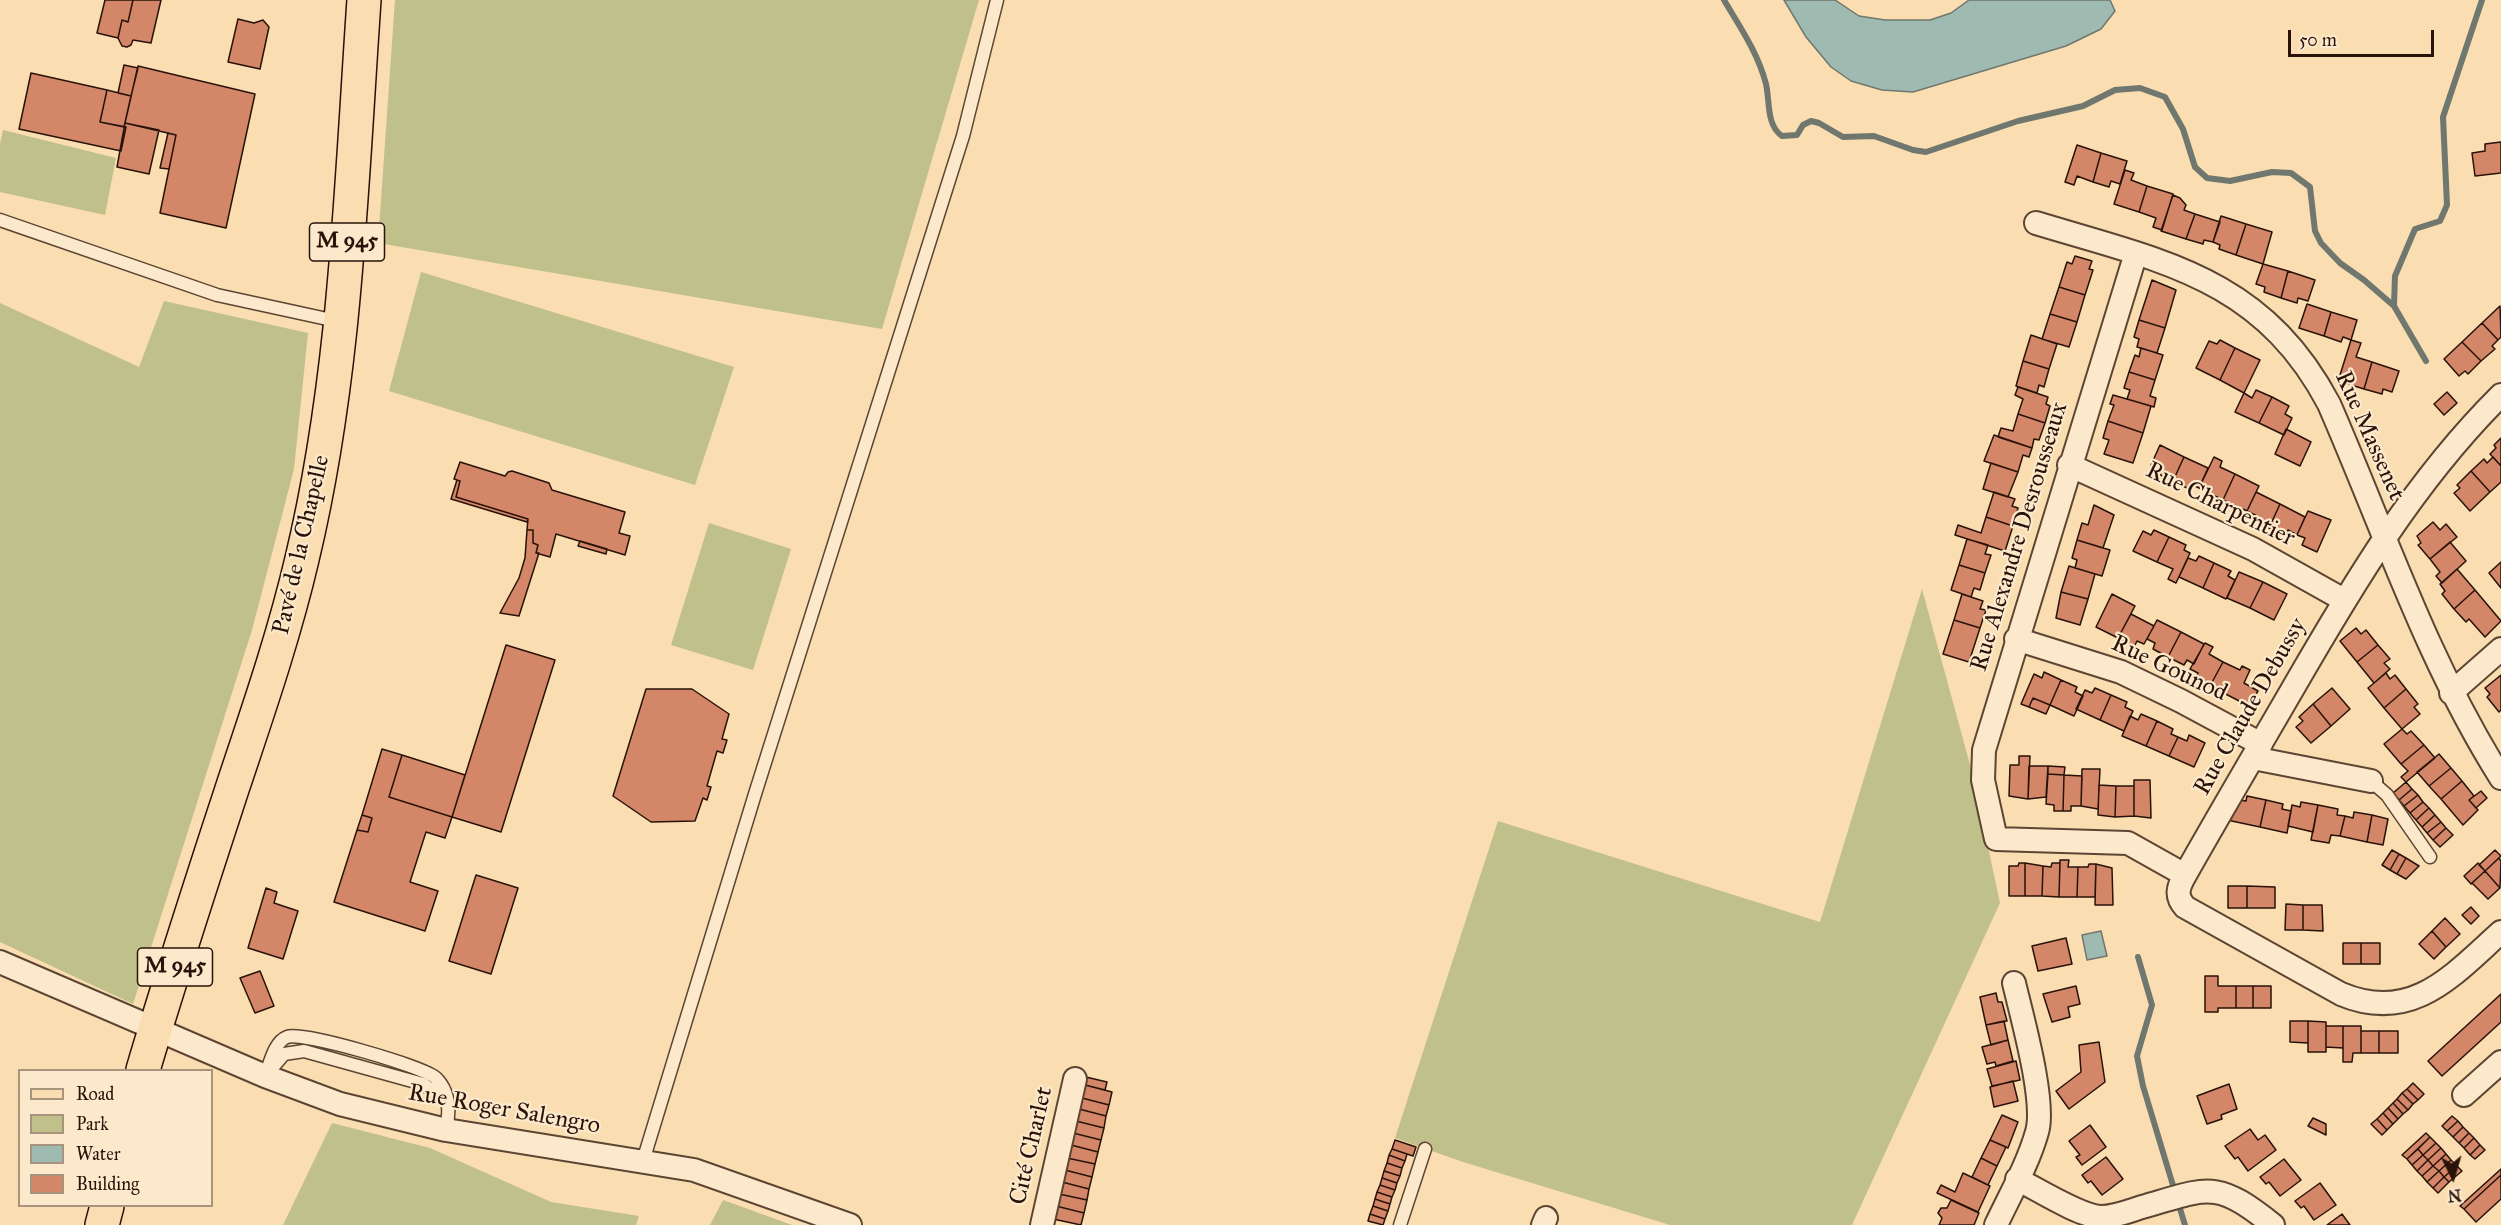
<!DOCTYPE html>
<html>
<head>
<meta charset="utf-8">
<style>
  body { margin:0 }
  #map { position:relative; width:2501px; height:1225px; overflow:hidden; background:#faddb0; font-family:"IM FELL Great Primer",serif }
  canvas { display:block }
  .legend { position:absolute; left:18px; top:1069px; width:195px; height:138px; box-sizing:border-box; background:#fce9cc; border:2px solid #a7937e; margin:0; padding:8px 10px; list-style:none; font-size:18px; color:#281209 }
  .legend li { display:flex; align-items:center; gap:12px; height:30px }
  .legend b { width:30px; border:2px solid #a7937e }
  .north { position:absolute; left:2423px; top:1147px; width:60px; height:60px; -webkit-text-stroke:4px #fce9cc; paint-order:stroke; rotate:175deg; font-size:16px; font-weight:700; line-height:24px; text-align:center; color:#281209 }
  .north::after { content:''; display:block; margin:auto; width:21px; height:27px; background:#281209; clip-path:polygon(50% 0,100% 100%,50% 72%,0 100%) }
  .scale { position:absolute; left:2288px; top:30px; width:146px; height:27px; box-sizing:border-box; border:3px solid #281209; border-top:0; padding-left:8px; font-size:18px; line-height:21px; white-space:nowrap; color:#281209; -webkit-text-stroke:4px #fce9cc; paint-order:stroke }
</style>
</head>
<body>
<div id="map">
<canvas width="2501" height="1225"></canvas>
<ul class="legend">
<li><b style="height:8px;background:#faddb0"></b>Road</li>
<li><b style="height:16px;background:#c0c08a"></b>Park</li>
<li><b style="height:16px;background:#9fbbb1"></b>Water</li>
<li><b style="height:16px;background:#d38768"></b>Building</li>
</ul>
<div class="north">N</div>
<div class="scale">50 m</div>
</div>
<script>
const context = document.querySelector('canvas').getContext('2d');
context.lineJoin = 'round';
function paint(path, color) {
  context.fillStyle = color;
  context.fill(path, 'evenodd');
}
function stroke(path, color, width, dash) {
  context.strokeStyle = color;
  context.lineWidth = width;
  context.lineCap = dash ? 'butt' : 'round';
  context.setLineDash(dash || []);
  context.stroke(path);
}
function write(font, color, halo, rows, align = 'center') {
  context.font = font + ' "IM FELL Great Primer",serif';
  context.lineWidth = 4.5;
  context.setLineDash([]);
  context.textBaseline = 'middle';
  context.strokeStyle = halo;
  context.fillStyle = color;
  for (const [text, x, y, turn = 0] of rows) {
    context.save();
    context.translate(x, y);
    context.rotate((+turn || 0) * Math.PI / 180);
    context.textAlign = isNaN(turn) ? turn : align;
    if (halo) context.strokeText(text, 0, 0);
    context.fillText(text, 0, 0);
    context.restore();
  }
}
const green = new Path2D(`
  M395,0H979L882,329L378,243Z
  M3,130L116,158L105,215L0,192V144Z
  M421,272L734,367L695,485L389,391Z
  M164,301L308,333L294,469L252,630L133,1004L0,942V303L139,367Z
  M709,523L791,549L753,670L671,645Z
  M1922,589L1972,772L2000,903L1852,1225H1670L1463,1162L1395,1138L1498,821L1820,922Z
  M332,1123L430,1148L551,1202L639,1216L636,1225H283Z
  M723,1200L792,1225H710Z`);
const water = new Path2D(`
  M1784,0H1835L1859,16L1885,20H1930L1951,13L1969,0H2110L2115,11L2101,29L2066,46L1913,92L1882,90L1851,81L1831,67L1806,37Z
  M2101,931L2107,956L2087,960L2082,935Z`);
const stream = new Path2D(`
  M1724,0C1740,27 1758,53 1766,84C1770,101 1766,125 1782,136L1797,135L1803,125L1811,121L1819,123L1843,137L1874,136L1913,150L1926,152L2018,121L2083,106L2115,90L2140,88L2165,97L2183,129L2195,167L2207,178L2230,181L2272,172L2291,173L2310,187L2315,231L2321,243L2340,263L2364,280L2394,306
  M2426,361L2394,306L2395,276L2415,229L2440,221L2447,205L2443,117L2482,0
  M2138,957L2152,1005L2137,1056L2143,1086L2175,1192
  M2178,1202L2185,1225`);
const building = new Path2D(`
  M105,0H133L128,22L122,20L118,38L97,33Z
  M133,0H161L151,43L133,40L131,45L127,47L122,46L118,38L122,20L128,22Z
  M238,19L254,23L263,20L269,27L260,69L228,62Z
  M124,65L138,68L131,96L118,93Z
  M138,66L255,94L226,228L160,213L176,135L125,123Z
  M31,73L107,90L100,122L126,127L121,151L19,129Z
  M107,90L131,96L124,127L100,122Z
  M125,123L159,130L149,174L117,167Z
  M168,133L176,135L169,169L160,168Z
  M2501,142V173L2475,176L2472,153L2485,151V144Z
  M2077,145L2101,153L2093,182L2077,176L2074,185L2065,182Z
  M2101,153L2127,161L2120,184L2111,181L2109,187L2093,182Z
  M2125,170L2134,173L2131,180L2147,186L2139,212L2114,204Z
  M2147,186L2173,194L2162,230L2153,227L2156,218L2139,212Z
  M2173,195L2180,198L2186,205L2184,210L2195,214L2186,239L2161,231Z
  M2195,214L2220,222L2213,242L2204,240L2203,244L2186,239Z
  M2221,216L2246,224L2236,255L2219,249L2220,245L2213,242Z
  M2246,224L2272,232L2263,264L2236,255Z
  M2075,256L2092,261L2089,269L2093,270L2085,295L2059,287L2067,262L2072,264Z
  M2263,264L2288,271L2281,298L2264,292L2265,287L2256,284Z
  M2288,271L2315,280L2308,301L2298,298L2297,303L2281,298Z
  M2152,280L2176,290L2165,328L2139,320Z
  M2059,287L2085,295L2077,322L2050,314Z
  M2307,304L2331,312L2324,336L2299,328Z
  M2500,306L2501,337L2498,340L2482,323Z
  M2331,312L2357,320L2351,340L2343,337L2341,342L2324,336Z
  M2050,314L2077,322L2069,347L2042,339Z
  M2139,320L2165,328L2157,353L2137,347L2139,339L2134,337Z
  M2482,323L2498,340L2492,346L2495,349L2481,361L2462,342Z
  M2031,335L2057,344L2049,369L2023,361Z
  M2220,340L2235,348L2220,380L2196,368L2209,341L2217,344Z
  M2351,340L2361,343L2356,357L2372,362L2364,389L2348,384L2349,378L2340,375Z
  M2462,342L2481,361L2468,374L2465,371L2459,376L2444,359Z
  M2141,348L2163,355L2155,380L2129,372L2135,355L2139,357Z
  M2235,348L2260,360L2244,393L2220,380Z
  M2023,361L2049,369L2044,387L2039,385L2037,393L2016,386Z
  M2372,362L2399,371L2392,392L2383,389L2382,394L2364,389Z
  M2129,372L2155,380L2150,396L2156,398L2154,407L2127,399L2130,390L2124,388Z
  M2018,387L2048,397L2046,404L2050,406L2045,423L2018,414L2023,399L2015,395Z
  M2256,390L2272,397L2259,423L2235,412L2244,393L2252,398Z
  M2447,392L2457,403L2444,415L2434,404Z
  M2113,395L2151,406L2143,433L2108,421L2114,405L2110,404Z
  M2272,397L2289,406L2285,414L2292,418L2284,435L2259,423Z
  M2018,414L2045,423L2039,440L2034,439L2032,448L1998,437L2001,428L2013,431Z
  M2108,421L2143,433L2133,463L2104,454L2109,440L2103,438Z
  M2286,429L2311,442L2300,466L2275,454Z
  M1994,435L2032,448L2029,457L2023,455L2018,472L1984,461Z
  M2501,438V466L2490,454L2496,448L2494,445Z
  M2160,445L2184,457L2173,481L2156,473L2158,469L2151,465Z
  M2184,457L2208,468L2199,488L2191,484L2189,489L2173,481Z
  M2214,457L2222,461L2220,467L2235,474L2223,500L2199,488Z
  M2493,457L2501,466V482L2490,492L2471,471L2484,459L2487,463Z
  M460,462L505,476L508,472L512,471L549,483L552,490L625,512L619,533L630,536L625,555L556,534L550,557L536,553L538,545L533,543V530H527L528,519L456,497L460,481L454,479Z
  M1991,463L2018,472L2008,497L1983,489Z
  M2471,471L2490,492L2470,511L2454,493L2460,488L2457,485Z
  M2235,474L2259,486L2247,511L2223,500Z
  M457,480L460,481L456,497L528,519L527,522L451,499Z
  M1994,492L2015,499L2012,506L2018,508L2013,526L1986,517Z
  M2256,492L2280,504L2269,528L2254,520L2257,516L2247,511Z
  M2280,504L2305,517L2297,535L2288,530L2286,536L2269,528Z
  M2094,505L2114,515L2103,548L2077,540L2082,523L2088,525Z
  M2308,511L2331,520L2317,552L2302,545L2305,538L2297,535Z
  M1986,517L2013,526L2005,551L1955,535L1958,525L1981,533Z
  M2433,522L2440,530L2446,524L2457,537L2430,559L2418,545L2421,543L2417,536Z
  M527,530H533V543L538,545L536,553H539L519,616L500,613L519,578L525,558Z
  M2154,530L2169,537L2157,562L2133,551L2143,531L2151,535Z
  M2169,537L2186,545L2184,550L2190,553L2176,583L2168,579L2173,569L2157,562Z
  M1967,539L1988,545L1985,554L1991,555L1985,573L1959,565Z
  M2077,540L2110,550L2102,576L2075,568L2077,560L2072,558Z
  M580,541L607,549L606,554L578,546Z
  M2450,542L2466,561L2442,583L2436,576L2440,572L2430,559Z
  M2199,556L2214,563L2203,588L2179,577L2188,558L2196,561Z
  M2501,562V588L2489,573Z
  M2214,563L2231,571L2228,576L2235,580L2226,599L2203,588Z
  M1959,565L1985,573L1980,590L1974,588L1971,597L1951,590Z
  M2069,566L2095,574L2088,599L2061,592Z
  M2457,569L2475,590L2454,609L2442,594L2445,591L2440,584Z
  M2239,572L2263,582L2250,608L2227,598Z
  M2263,582L2287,594L2274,620L2250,608Z
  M2475,590L2501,621L2485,637L2469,619L2466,622L2454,609Z
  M2061,592L2088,599L2080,625L2056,618Z
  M1962,594L1983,601L1980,609L1986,610L1980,628L1954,620Z
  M2112,594L2135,606L2118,638L2096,627Z
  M2131,614L2154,626L2144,644L2137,641L2134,647L2118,638Z
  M1954,620L1980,628L1969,662L1943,654Z
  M2157,620L2181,632L2168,657L2153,649L2155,643L2147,639Z
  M2356,628L2361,634L2366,630L2378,645L2357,662L2340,641Z
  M2181,632L2204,644L2194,664L2187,660L2184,665L2168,657Z
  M2205,643L2213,647L2209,654L2223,662L2210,686L2196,679L2198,673L2190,669Z
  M506,645L555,660L501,832L452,817Z
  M2378,645L2390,659L2384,663L2390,669L2374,683L2357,662Z
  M2223,662L2240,670L2242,666L2250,670L2244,683L2258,691L2249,706L2210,686Z
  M2044,672L2061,680L2050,705L2033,698L2029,707L2021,704L2034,674L2042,678Z
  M2386,673L2390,679L2395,675L2406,689L2384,708L2368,688Z
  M2501,675V710L2499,712L2487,697L2490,694L2485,688Z
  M2061,680L2077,687L2075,692L2083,696L2074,716L2050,705Z
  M2095,688L2111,695L2100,720L2076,709L2085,690L2092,693Z
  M2332,688L2350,709L2331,726L2313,704Z
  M646,689H692L729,714L722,739L727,740L723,753L717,751L707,786L711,787L707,800L703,798L695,821L651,822L613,796Z
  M2406,689L2418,704L2414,707L2420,714L2402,729L2384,708Z
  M2111,695L2127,702L2125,707L2133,711L2124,731L2100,720Z
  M2033,698L2050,705L2046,714L2029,707Z
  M2313,704L2331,726L2311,743L2296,727L2303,721L2299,717Z
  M2141,714L2157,721L2146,746L2122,736L2130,716L2138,720Z
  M2157,721L2173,729L2171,734L2178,737L2169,756L2146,746Z
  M2402,729L2407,734L2411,731L2424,745L2401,764L2384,744Z
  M2189,735L2205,743L2194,767L2169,756L2178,737L2187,741Z
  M2424,745L2435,758L2406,782L2401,777L2408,771L2401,764Z
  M382,749L402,755L389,797L452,817L445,838L426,832L410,882L438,891L425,931L334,902L357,830L368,832L372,818L362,815Z
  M2439,754L2451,768L2429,786L2417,772Z
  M402,755L465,775L452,817L389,797Z
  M2019,756H2030L2028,799L2009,796L2010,765H2019Z
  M2029,766H2048L2046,797L2028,799Z
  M2048,766L2065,767L2064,775L2048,774Z
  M2451,768L2462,781L2441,799L2429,786Z
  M2082,769H2100L2098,809L2081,806Z
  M2048,774L2064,775L2063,811H2054V805L2046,804Z
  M2064,775L2082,776L2081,806H2071V811H2063Z
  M2134,780H2150L2151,818L2134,816Z
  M2462,781L2474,796L2469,800L2478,810L2463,825L2441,799Z
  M2406,782L2412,789L2399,800L2393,793Z
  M2099,785L2116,786L2115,817L2098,815Z
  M2116,786H2134V816L2115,817Z
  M2412,789L2418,795L2404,806L2399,800Z
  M2481,791L2487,798L2476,808L2469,800Z
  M2418,795L2423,802L2410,813L2404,806Z
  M2247,796L2266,800L2260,827L2227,820L2239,800L2246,801Z
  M2266,800L2283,804L2282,809L2291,811L2287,833L2260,827Z
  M2301,802L2318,805L2313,832L2288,826L2292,805L2300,807Z
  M2423,802L2429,808L2416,820L2410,813Z
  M2318,805L2338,809L2337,815L2345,816L2340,836L2331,835L2329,843L2311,840Z
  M2429,808L2435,815L2422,827L2416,820Z
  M2354,812L2372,815L2367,842L2340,836L2345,816L2353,818Z
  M362,815L372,818L368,832L357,830Z
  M2372,815L2388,819L2383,845L2367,842Z
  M2435,815L2441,822L2427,833L2422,827Z
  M2441,822L2446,828L2433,840L2427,833Z
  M2446,828L2453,835L2440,847L2433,840Z
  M2392,850L2399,854L2390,870L2382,865Z
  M2495,850L2501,856L2485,871L2479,865Z
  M2399,854L2406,858L2397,874L2390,870Z
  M2406,858L2419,866L2406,879L2397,874Z
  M2499,858L2501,861L2500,888L2485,871Z
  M2060,860H2069L2068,867H2078L2077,897H2059Z
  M2019,863H2025V896H2009V866H2018Z
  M2025,863L2043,866L2042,896H2025Z
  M2052,863H2060L2059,897L2042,896L2043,866L2051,867Z
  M2478,863L2485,871L2471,884L2464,876Z
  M2089,864H2096L2095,897H2077L2078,867H2088Z
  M2096,864L2112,868L2113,905H2095Z
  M2485,871L2500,888L2488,899L2472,883Z
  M476,875L518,888L491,974L449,961Z
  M2228,886H2247V908H2228Z
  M2247,886L2275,887V908H2247Z
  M266,888L277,892L274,903L298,911L283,959L248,948Z
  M2286,904L2303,905V930H2285Z
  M2303,905H2322L2323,931L2303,930Z
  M2471,907L2479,916L2471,924L2462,915Z
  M2445,918L2460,934L2446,947L2432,931Z
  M2432,931L2446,947L2434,959L2419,944Z
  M2066,938L2072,964L2038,971L2032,946Z
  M2343,943H2361V964H2343Z
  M2361,943H2380V964H2361Z
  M260,971L274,1006L255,1013L240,978Z
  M2205,976H2218V986H2236V1008H2218V1012H2205Z
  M2076,986L2080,1004L2068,1007L2070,1017L2052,1022L2043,994Z
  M2236,986H2253V1008H2236Z
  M2253,986H2271V1008H2253Z
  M1996,993L1998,1002H2002L2007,1021L1986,1025L1980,997Z
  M2501,994V1022L2442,1076L2428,1061Z
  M2004,1021L2008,1040L1991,1045L1986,1025Z
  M2290,1021H2308V1043L2290,1042Z
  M2308,1021L2326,1022V1052H2308Z
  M2326,1026H2343V1048L2326,1047Z
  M2343,1026H2361V1053H2353L2352,1062H2343Z
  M2361,1031H2379V1053H2361Z
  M2379,1031H2398V1053H2379Z
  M2008,1040L2013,1061L1996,1066L1995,1062L1987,1064L1982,1047Z
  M2099,1042L2105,1082L2069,1109L2056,1091L2081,1072L2079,1045Z
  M2016,1061L2020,1080L1992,1086L1987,1069Z
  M1086,1077L1107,1082L1105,1090L1085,1085Z
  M2013,1081L2018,1101L1994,1107L1990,1087Z
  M2413,1083L2424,1094L2418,1100L2407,1089Z
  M2229,1084L2237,1109L2221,1115L2222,1119L2207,1124L2197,1096Z
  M1085,1085L1112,1092L1109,1105L1082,1098Z
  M2407,1089L2418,1100L2413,1104L2402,1093Z
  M2402,1093L2413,1104L2408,1110L2397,1099Z
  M1082,1098L1109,1105L1106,1116L1079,1109Z
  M2397,1099L2408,1110L2403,1114L2393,1103Z
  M2393,1103L2403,1114L2398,1119L2388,1108Z
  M2388,1108L2398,1119L2393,1124L2383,1113Z
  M1079,1109L1106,1116L1104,1128L1076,1121Z
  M2383,1113L2393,1124L2387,1130L2377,1119Z
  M2002,1115L2018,1122L2008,1148L1990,1140Z
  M2452,1116L2458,1121L2447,1131L2442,1126Z
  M2313,1118L2326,1124V1135L2308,1126Z
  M2377,1119L2387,1130L2382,1135L2371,1124Z
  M1076,1121L1104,1128L1101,1140L1073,1133Z
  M2458,1121L2463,1127L2453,1137L2447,1131Z
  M2090,1125L2106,1147L2082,1165L2076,1157L2080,1155L2069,1141Z
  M2463,1127L2469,1133L2459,1143L2453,1137Z
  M2250,1129L2258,1140L2265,1135L2276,1150L2248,1171L2238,1157L2235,1159L2225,1146Z
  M1073,1133L1101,1140L1098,1152L1071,1145Z
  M2426,1133L2430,1137L2407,1159L2402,1155Z
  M2469,1133L2474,1138L2464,1148L2459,1143Z
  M2430,1137L2436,1143L2423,1155L2418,1149Z
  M2474,1138L2480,1145L2470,1155L2464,1148Z
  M1395,1140L1416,1147L1413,1156L1392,1149Z
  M1990,1140L2006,1147L1997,1166L1981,1158Z
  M2436,1143L2441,1148L2428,1160L2423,1155Z
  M1071,1145L1098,1152L1095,1164L1067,1158Z
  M2480,1145L2485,1150L2475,1159L2470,1155Z
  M2441,1148L2446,1154L2433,1166L2428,1160Z
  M1392,1149L1407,1154L1405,1161L1389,1155Z
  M2418,1149L2423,1155L2412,1165L2407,1159Z
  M2446,1154L2451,1160L2439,1171L2433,1166Z
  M1389,1155L1405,1161L1402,1168L1387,1163Z
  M2423,1155L2428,1160L2417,1171L2412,1165Z
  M2106,1157L2123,1179L2102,1195L2091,1181L2088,1183L2082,1175Z
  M1067,1158L1095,1164L1092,1177L1065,1170Z
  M1981,1158L1997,1166L1988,1185L1972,1177Z
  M2284,1159L2301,1180L2280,1196L2269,1182L2266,1184L2260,1177Z
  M2428,1160L2433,1166L2422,1176L2417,1171Z
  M2451,1160L2457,1166L2444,1177L2439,1171Z
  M1387,1163L1402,1168L1400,1176L1384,1171Z
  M2433,1166L2439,1171L2427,1182L2422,1176Z
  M2457,1166L2462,1171L2449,1182L2444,1177Z
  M2501,1169V1175L2464,1209L2460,1206Z
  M1065,1170L1092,1177L1089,1189L1062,1182Z
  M1384,1171L1400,1176L1397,1183L1382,1178Z
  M2439,1171L2444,1177L2433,1188L2427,1182Z
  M1963,1173L1990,1186L1978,1212L1937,1193L1941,1185L1955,1192Z
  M2501,1175V1199L2476,1222L2464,1209Z
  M2444,1177L2449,1182L2438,1193L2433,1188Z
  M1382,1178L1397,1183L1395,1190L1380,1185Z
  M1062,1182L1089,1189L1087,1200L1059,1194Z
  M2320,1183L2336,1205L2314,1220L2304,1206L2301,1208L2295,1201Z
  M1380,1185L1395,1190L1392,1197L1377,1192Z
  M1377,1192L1392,1197L1390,1204L1375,1199Z
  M1059,1194L1087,1200L1084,1213L1056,1206Z
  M1375,1199L1390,1204L1388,1211L1373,1206Z
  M1951,1200L1979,1213L1974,1225H1939L1942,1218L1938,1213L1941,1208H1947Z
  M1056,1206L1084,1213L1081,1225L1053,1219Z
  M1373,1206L1388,1211L1385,1219L1370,1214Z
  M1370,1214L1385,1219L1383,1225L1368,1221Z
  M2342,1214L2350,1225H2327Z`);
const service = new Path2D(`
  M0,220L217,295L341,322
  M2371,781L2387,795L2430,857
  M272,1068L284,1054L304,1051L423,1084L447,1101
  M265,1076C270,1064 274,1042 287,1037C302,1031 425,1067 436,1078C450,1092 450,1112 446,1130
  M643,1161L755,794L963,136L997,0
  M1400,1225L1425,1149`);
const minor = new Path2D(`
  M2036,223C2161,261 2262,277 2329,404C2384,530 2427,661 2501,778
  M2136,253L1984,750L1983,780L1996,839L2128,843L2185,875
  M2501,395C2415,480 2352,586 2292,690C2256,752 2220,813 2185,875C2178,887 2175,896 2185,907L2341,994C2412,1024 2453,975 2501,932
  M2069,465L2253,549L2344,600
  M2016,639L2121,672L2181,701L2261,744
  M2451,693L2501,649
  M2253,758L2371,781
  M0,962L265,1076L340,1104L446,1130L694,1170L850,1225
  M2464,1095L2501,1062
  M2017,1179C2037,1189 2081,1217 2101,1217C2115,1217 2129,1211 2142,1207C2209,1188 2215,1179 2273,1225
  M1042,1225L1075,1079
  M1543,1225L1546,1218
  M1996,1225C2010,1195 2028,1164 2037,1132C2046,1102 2022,1017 2014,983`);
const primary = new Path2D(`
  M143,1070C171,975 202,881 233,786C258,711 284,636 302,559C346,376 351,187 364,0
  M102,1225L107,1206`);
const shields = [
  [347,242,75],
  [175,967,75]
];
const shieldNames = [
  ["M 945",347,242],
  ["M 945",175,967]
];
const streetNames = [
  ["Rue Massenet",2369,436,66],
  ["Rue Charpentier",2220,505,26],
  ["Rue Alexandre Desrousseaux",2020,537,-73],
  ["Pavé de la Chapelle",302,545,-77],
  ["Rue Gounod",2169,669,25],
  ["Rue Claude Debussy",2251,707,-60],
  ["Rue Roger Salengro",504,1110,10],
  ["Cité Charlet",1032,1146,-77]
];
paint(green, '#c0c08a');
paint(water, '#9fbbb1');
stroke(water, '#6f776e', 1.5);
stroke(stream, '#6f776e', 6);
paint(building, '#d38768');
stroke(building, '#281209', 1.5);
stroke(service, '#5c4533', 15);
stroke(minor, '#5c4533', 26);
stroke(primary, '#281209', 36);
stroke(service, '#fce9cc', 12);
stroke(minor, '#fce9cc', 22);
stroke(primary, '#faddb0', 33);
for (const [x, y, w] of shields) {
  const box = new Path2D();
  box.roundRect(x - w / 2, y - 19, w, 38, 4.5);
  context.fillStyle = '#fce9cc';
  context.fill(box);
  stroke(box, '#281209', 1.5);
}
write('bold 22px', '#281209', null, shieldNames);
write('24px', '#281209', '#fce9cc', streetNames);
</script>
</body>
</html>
